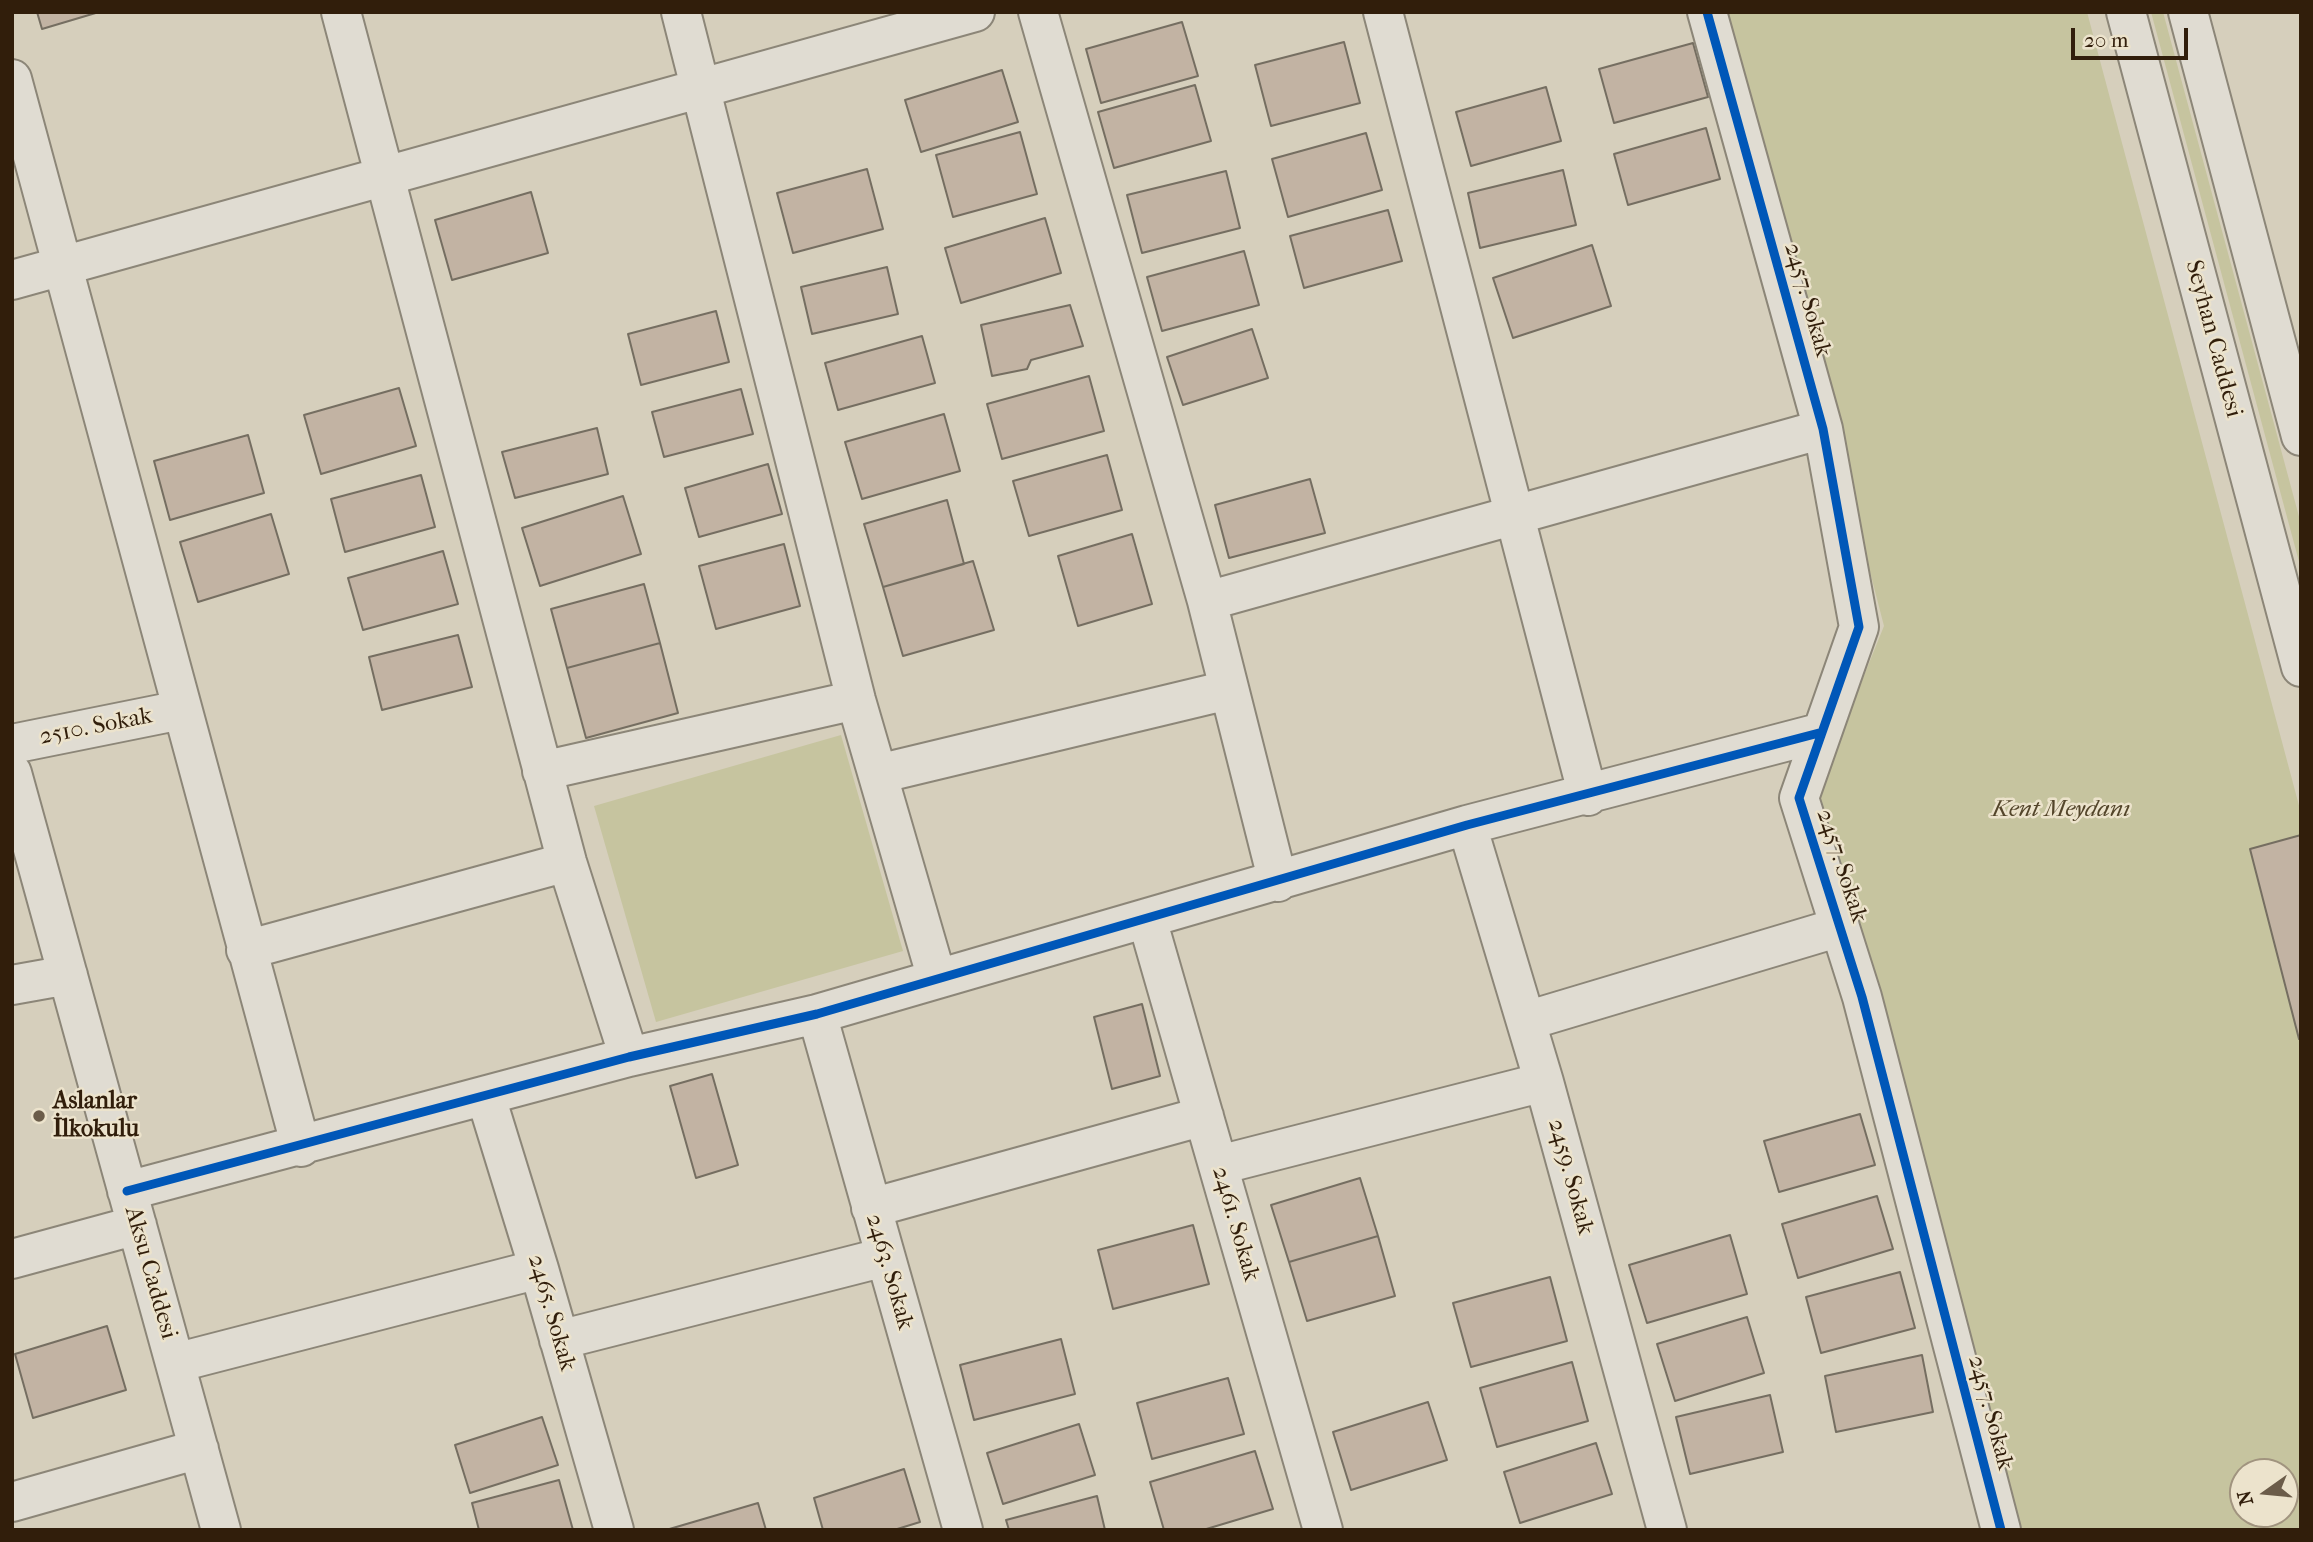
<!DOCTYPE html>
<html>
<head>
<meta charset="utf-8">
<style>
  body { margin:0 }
  #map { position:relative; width:2313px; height:1542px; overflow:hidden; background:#d6cfbc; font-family:"IM FELL French Canon",serif }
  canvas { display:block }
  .frame { position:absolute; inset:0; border:14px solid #311e0b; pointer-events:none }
  .north { position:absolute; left:2229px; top:1458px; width:70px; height:70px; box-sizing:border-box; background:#ece3cc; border:2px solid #a1947f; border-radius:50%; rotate:255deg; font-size:19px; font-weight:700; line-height:28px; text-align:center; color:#311e0b }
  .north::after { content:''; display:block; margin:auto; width:24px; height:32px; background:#6b5c49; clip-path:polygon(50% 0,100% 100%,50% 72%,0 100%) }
  .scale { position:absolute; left:2071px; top:28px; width:117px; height:32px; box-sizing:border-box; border:4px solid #311e0b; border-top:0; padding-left:9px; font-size:21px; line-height:24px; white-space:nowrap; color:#311e0b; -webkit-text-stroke:5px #ece3cc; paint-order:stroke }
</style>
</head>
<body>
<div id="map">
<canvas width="2313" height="1542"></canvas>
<div class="frame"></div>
<div class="north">N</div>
<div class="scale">20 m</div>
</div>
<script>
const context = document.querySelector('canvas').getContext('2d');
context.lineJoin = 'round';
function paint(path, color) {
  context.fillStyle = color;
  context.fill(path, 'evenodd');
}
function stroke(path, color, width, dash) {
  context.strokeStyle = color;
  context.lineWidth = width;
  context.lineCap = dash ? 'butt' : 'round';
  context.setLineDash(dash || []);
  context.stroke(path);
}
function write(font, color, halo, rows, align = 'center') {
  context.font = font + ' "IM FELL French Canon",serif';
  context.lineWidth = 5;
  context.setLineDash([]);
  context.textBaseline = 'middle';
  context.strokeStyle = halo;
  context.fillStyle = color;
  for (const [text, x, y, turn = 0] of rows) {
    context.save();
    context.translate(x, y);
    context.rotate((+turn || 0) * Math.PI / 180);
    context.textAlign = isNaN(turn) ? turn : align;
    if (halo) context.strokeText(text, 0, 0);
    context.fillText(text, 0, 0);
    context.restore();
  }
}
const green = new Path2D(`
  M1726,12H2087L2301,813V1529L2021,1530L1817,792L1884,626ZM2243,1472H2285V1514H2243Z
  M2151,12H2163L2301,524V569Z
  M841,735L903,951L656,1022L594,806Z`);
const building = new Path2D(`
  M37,12H99L42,29Z
  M1182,22L1198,76L1101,103L1086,49Z
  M1344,42L1360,103L1271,126L1255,65Z
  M1693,43L1708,97L1614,123L1599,69Z
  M1002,70L1018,122L921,152L905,100Z
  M1195,85L1211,141L1114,168L1098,112Z
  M1546,87L1561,141L1471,166L1456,112Z
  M1706,128L1720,179L1628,205L1614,154Z
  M1020,132L1037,194L953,217L936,155Z
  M1366,133L1382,190L1288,217L1272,159Z
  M867,169L883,229L793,253L777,193Z
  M1563,170L1576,225L1480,248L1468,193Z
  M1226,171L1240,228L1142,253L1127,195Z
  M531,192L548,253L452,280L435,220Z
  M1388,210L1402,261L1304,288L1290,236Z
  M1045,218L1061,273L961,303L945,248Z
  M1592,245L1611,306L1513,338L1493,278Z
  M1244,251L1259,305L1162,331L1147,277Z
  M887,267L898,314L812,334L801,287Z
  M1070,305L1083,346L1031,360L1027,369L992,376L981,325Z
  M716,311L729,362L641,385L628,334Z
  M1252,329L1268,378L1183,405L1167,357Z
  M922,336L935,383L838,410L825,363Z
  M1089,376L1104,431L1002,459L987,404Z
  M399,388L416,446L321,474L304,415Z
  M741,389L753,434L664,457L652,412Z
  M944,414L960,471L862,499L845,442Z
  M597,428L608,474L515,498L502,452Z
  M248,435L264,493L170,520L154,461Z
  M1107,455L1122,510L1029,536L1013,481Z
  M768,464L782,514L699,537L685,488Z
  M421,475L435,527L345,552L331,499Z
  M1310,479L1325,533L1229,558L1215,505Z
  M623,496L641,554L540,586L522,528Z
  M947,500L964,564L883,587L864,524Z
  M271,514L289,574L198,602L180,542Z
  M1132,534L1152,604L1078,626L1058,556Z
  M784,544L800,606L716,629L699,566Z
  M443,551L458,604L363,630L348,578Z
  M973,561L994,630L903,656L883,587Z
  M644,584L660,643L567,668L551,609Z
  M458,635L472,687L382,710L369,657Z
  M660,643L678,713L586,738L567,668Z
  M2301,835V1038L2299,1039L2250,849Z
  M1142,1004L1160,1076L1112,1089L1094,1017Z
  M712,1074L738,1165L696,1178L670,1086Z
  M1860,1114L1875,1165L1779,1192L1764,1141Z
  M1360,1178L1378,1236L1289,1262L1271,1205Z
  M1877,1196L1893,1249L1798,1278L1782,1224Z
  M1193,1225L1209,1284L1113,1309L1098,1250Z
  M1730,1235L1747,1294L1647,1323L1629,1265Z
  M1378,1236L1395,1296L1307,1321L1289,1262Z
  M1900,1272L1915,1328L1821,1353L1806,1297Z
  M1550,1277L1567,1341L1471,1367L1453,1303Z
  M1747,1317L1764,1373L1675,1401L1657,1344Z
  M107,1326L126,1390L33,1418L15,1354Z
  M1061,1339L1075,1394L974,1420L960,1365Z
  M1922,1355L1933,1412L1836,1432L1825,1376Z
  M1572,1362L1588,1421L1497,1447L1480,1388Z
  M1228,1378L1244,1434L1152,1459L1137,1403Z
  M1770,1395L1783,1452L1690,1474L1676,1417Z
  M1428,1402L1447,1460L1351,1490L1333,1432Z
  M542,1417L558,1465L470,1493L455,1445Z
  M1079,1424L1095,1475L1003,1504L987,1453Z
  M1596,1443L1612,1494L1520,1523L1504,1472Z
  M1255,1451L1273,1509L1203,1530H1164L1150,1482Z
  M904,1469L920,1522L894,1530H823L814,1498Z
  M559,1480L573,1530H479L472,1503Z
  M1097,1496L1105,1530H1009L1006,1520Z
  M758,1503L766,1530H666Z`);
const minor = new Path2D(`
  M341,12L567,862L629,1057
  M681,12L856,700L937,979
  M1038,12L1207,601L1278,882
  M1383,12L1588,796
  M1707,12L1823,429L1859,627L1799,798L1862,997L2001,1530
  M2126,12L2301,667
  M2188,12L2301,436
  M12,79L301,1147
  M12,280L975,12
  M1207,601L1823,429
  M12,744L181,710
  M542,771L856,700
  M12,773L221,1530
  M878,774L1228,690
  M1467,825L1544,1082L1667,1530
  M1147,919L1323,1530
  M246,950L567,862
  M12,985L68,975
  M817,1014L963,1530
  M1526,1021L1840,927
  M486,1097L539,1269L614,1530
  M1219,1165L1544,1082
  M127,1191L629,1057L817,1014L1467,825L1819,733
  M871,1208L1204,1116
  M12,1259L137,1225
  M559,1340L885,1257
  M175,1363L539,1269
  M12,1502L199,1449`);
const cycleway = new Path2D(`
  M1707,12L1823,429L1859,627L1799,798L1862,997L2001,1530
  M127,1191L629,1057L817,1014L1467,825L1819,733`);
const markers = [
  [39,1116,7,"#6b5c49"]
];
const streetNames = [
  ["2457. Sokak",1807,300,74],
  ["Seyhan Caddesi",2213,339,75],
  ["2510. Sokak",96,727,-11],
  ["2457. Sokak",1841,866,72],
  ["2459. Sokak",1570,1177,75],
  ["2461. Sokak",1235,1224,74],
  ["2463. Sokak",889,1272,74],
  ["Aksu Caddesi",150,1273,74],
  ["2465. Sokak",551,1313,74],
  ["2457. Sokak",1990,1413,75]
];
const parkNames = [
  ["Kent Meydanı",2061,810]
];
const poiNames = [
  ["Aslanlar",53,1102],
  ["İlkokulu",53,1130]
];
paint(green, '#c6c49f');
paint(building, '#c2b3a3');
stroke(building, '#756e61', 2);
stroke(minor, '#8c8678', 42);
stroke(minor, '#e0dcd2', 38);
stroke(cycleway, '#0057b8', 9);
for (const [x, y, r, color] of markers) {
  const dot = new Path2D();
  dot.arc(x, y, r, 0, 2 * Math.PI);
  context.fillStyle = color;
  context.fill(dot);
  stroke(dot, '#ece3cc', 2.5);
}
write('24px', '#311e0b', '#ece3cc', streetNames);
write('italic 24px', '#53452a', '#ece3cc', parkNames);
write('bold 24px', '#311e0b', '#ece3cc', poiNames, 'left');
</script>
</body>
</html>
